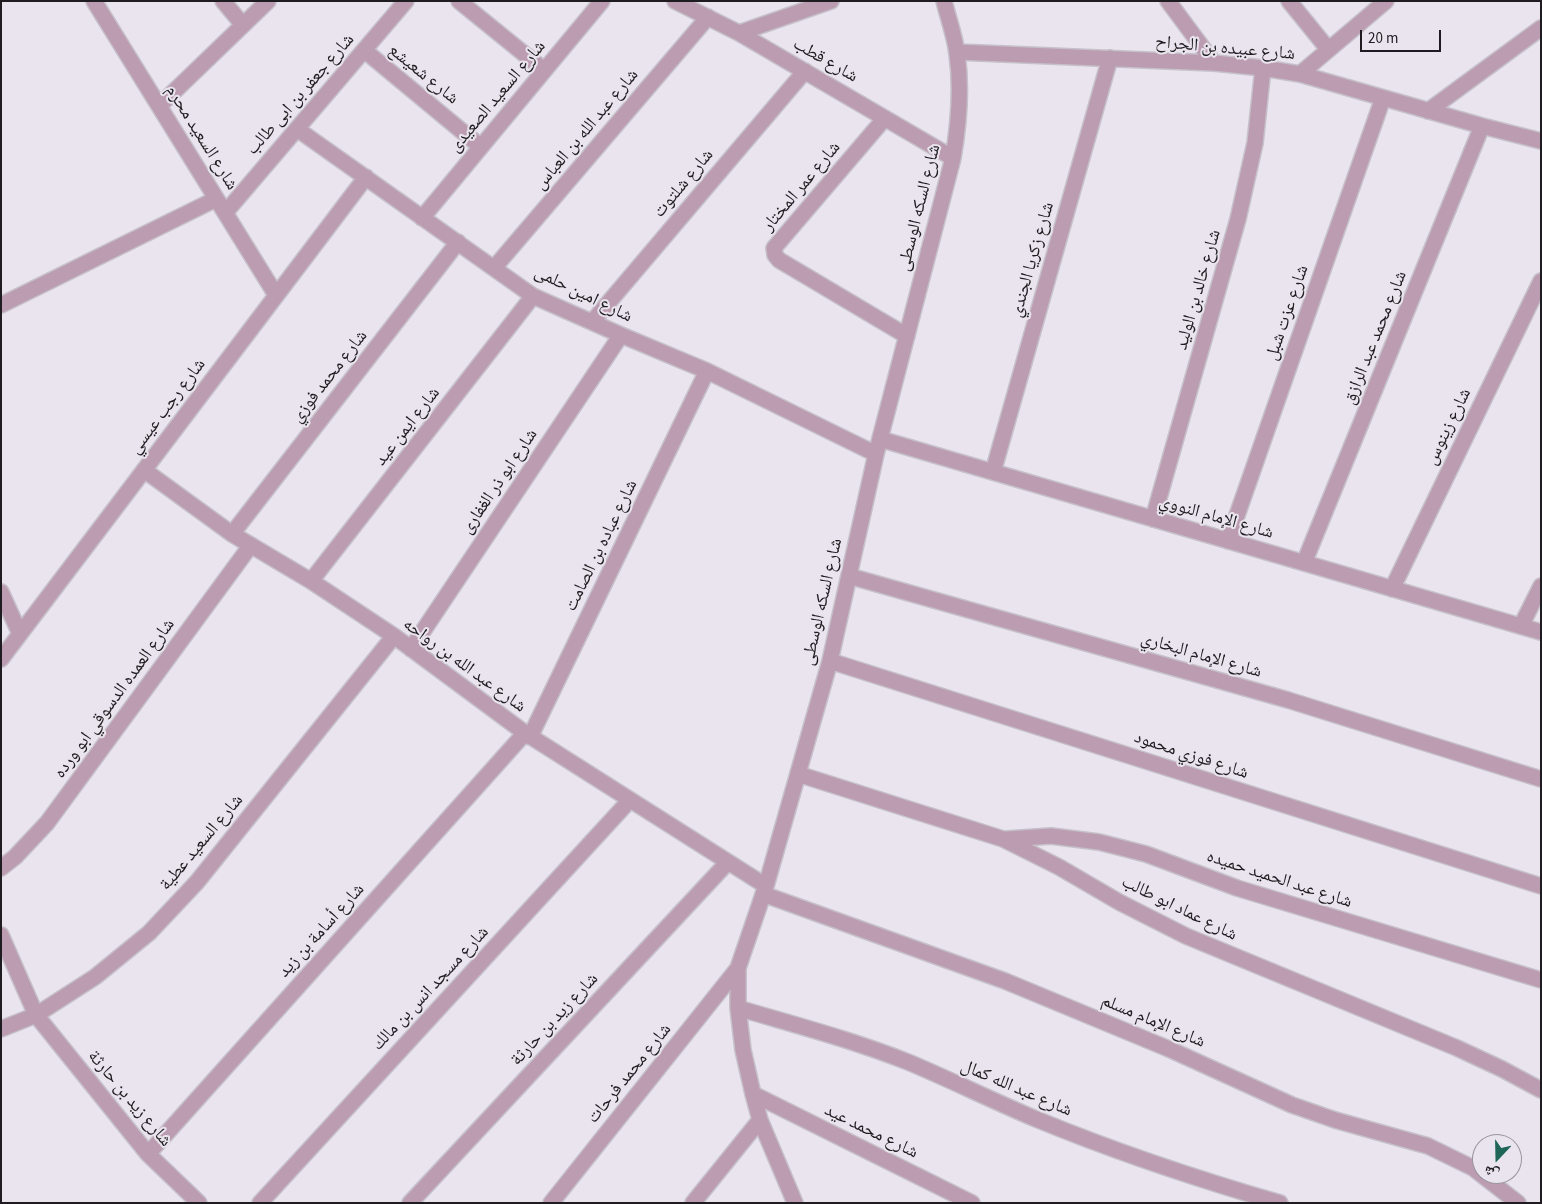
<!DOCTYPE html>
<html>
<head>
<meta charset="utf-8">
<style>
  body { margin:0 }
  #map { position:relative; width:1542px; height:1204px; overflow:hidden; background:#eae4ee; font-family:"Source Sans 3","Noto Naskh Arabic",sans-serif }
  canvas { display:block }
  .frame { position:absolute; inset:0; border:2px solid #1e1c20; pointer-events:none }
  .north { position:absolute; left:1472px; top:1134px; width:50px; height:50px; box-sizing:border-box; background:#eae4ee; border:1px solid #98949c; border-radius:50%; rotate:201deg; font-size:14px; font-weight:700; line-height:20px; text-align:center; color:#1e1c20 }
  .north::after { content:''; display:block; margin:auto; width:18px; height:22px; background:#1f6558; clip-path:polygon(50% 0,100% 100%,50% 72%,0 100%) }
  .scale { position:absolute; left:1360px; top:30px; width:81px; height:22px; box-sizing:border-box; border:2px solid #1e1c20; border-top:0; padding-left:6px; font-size:15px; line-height:18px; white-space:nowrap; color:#1e1c20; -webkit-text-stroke:4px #eae4ee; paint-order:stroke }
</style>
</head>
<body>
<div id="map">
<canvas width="1542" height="1204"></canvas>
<div class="frame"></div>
<div class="north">ش</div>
<div class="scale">20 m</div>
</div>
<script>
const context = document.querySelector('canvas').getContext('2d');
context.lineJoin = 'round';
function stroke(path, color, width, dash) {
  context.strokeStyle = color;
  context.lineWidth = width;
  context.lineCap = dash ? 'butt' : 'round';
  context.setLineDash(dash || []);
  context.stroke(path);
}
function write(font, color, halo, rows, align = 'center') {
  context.font = font + ' "Source Sans 3","Noto Naskh Arabic",sans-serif';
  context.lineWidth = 4;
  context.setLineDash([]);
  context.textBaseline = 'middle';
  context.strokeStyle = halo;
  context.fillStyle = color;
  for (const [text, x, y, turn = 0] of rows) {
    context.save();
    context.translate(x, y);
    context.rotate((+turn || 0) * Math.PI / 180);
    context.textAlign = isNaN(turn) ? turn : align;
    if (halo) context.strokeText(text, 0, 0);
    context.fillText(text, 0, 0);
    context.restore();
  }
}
const minor = new Path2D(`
  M94,1L276,295
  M223,1L243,25
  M459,1L544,70
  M675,1L739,33L953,158
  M1168,1L1214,63
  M1289,1L1328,49
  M739,33L831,1
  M364,50L481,147
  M957,52L1214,63L1263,68L1300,74L1482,126L1541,141
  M1300,74L1386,1
  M159,106L268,1
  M1428,111L1541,28
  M885,118L774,248L775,255L779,260L907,336
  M297,129L533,296L621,335L707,371L876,454
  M225,213L406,1
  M422,218L602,1
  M494,268L708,17
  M1,305L216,199
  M592,322L805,71
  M880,439L1541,632
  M144,470L232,534L311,581L394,636L525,733L766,886
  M993,472L1110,58
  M1153,519L1238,219L1255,143L1263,68
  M232,534L458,242
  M1228,541L1383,98
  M1304,563L1482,126
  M849,576L1288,700L1541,779
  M311,581L533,296
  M1392,589L1541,281
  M1,592L20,634
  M1521,626L1541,586
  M411,649L621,335
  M1,659L366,177
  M830,661L1541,886
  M530,737L707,371
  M798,774L1003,839L1059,867L1119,902L1186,936L1457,1048L1502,1069L1541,1090
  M1007,839L1051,836L1099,842L1146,854L1237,888L1541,980
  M1,868L15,857L47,823L251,545
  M763,894L1005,981L1169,1049L1292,1105L1335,1120L1428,1146L1473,1168L1518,1203
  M1,935L36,1015L148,1154L199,1203
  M738,1008C795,1025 853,1040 908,1062C951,1080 993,1101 1036,1119C1116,1152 1197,1179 1280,1203
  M1,1029L36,1015L95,977L149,933L197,882L394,636
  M753,1094L972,1203
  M148,1154L525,733
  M260,1203L630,800
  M410,1203L728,862
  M551,1203L738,968
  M693,1203L760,1120
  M795,1203L760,1120L753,1094L743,1050L738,1008V968L766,886L830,661L876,454L953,158C959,123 962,89 957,54C955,36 948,18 944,1`);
const streetNames = [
  ["شارع عبيده بن الجراح",1225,49,5],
  ["شارع قطب",825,61,30],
  ["شارع شعيشع",423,75,39],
  ["شارع جعفر بن ابى طالب",301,95,-49],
  ["شارع السعيد الصعيدى",498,97,-50],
  ["شارع عبد الله بن العباس",587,130,-50],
  ["شارع السعيد محرم",201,138,58],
  ["شارع شلتوت",684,184,-50],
  ["شارع عمر المختار",802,187,-50],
  ["شارع السكه الوسطى",920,208,-76],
  ["شارع زكريا الجندي",1033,260,-74],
  ["شارع خالد بن الوليد",1199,290,-74],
  ["شارع امين حلمى",583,295,26],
  ["شارع عزت شبل",1288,313,-71],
  ["شارع محمد عبد الرازق",1376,338,-68],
  ["شارع محمد فوزي",330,377,-52],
  ["شارع رجب عيسي",168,407,-53],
  ["شارع ايمن عيد",408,427,-52],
  ["شارع زينوس",1449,427,-64],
  ["شارع ابو ذر الغفارى",500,482,-56],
  ["شارع الإمام النووي",1216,518,16],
  ["شارع عباده بن الصامت",602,546,-64],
  ["شارع السكه الوسطى",823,602,-77],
  ["شارع الإمام البخاري",1201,656,16],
  ["شارع عبد الله بن رواحه",464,666,36],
  ["شارع العمده الدسوقي ابو ورده",115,699,-54],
  ["شارع فوزي محمود",1191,756,18],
  ["شارع السعيد عطية",202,843,-50],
  ["شارع عبد الحميد حميده",1279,880,18],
  ["شارع عماد ابو طالب",1179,909,26],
  ["شارع أسامة بن زيد",322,931,-48],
  ["شارع مسجد انس بن مالك",431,989,-47],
  ["شارع زيد بن حارثة",555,1020,-47],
  ["شارع الإمام مسلم",1153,1022,23],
  ["شارع محمد فرحات",630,1074,-51],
  ["شارع عبد الله كمال",1016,1089,23],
  ["شارع زيد بن حارثة",129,1099,50],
  ["شارع محمد عيد",871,1132,26]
];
stroke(minor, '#c5c0c9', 18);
stroke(minor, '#bc9cb0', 15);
write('18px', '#1e1c20', '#eae4ee', streetNames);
</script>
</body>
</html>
